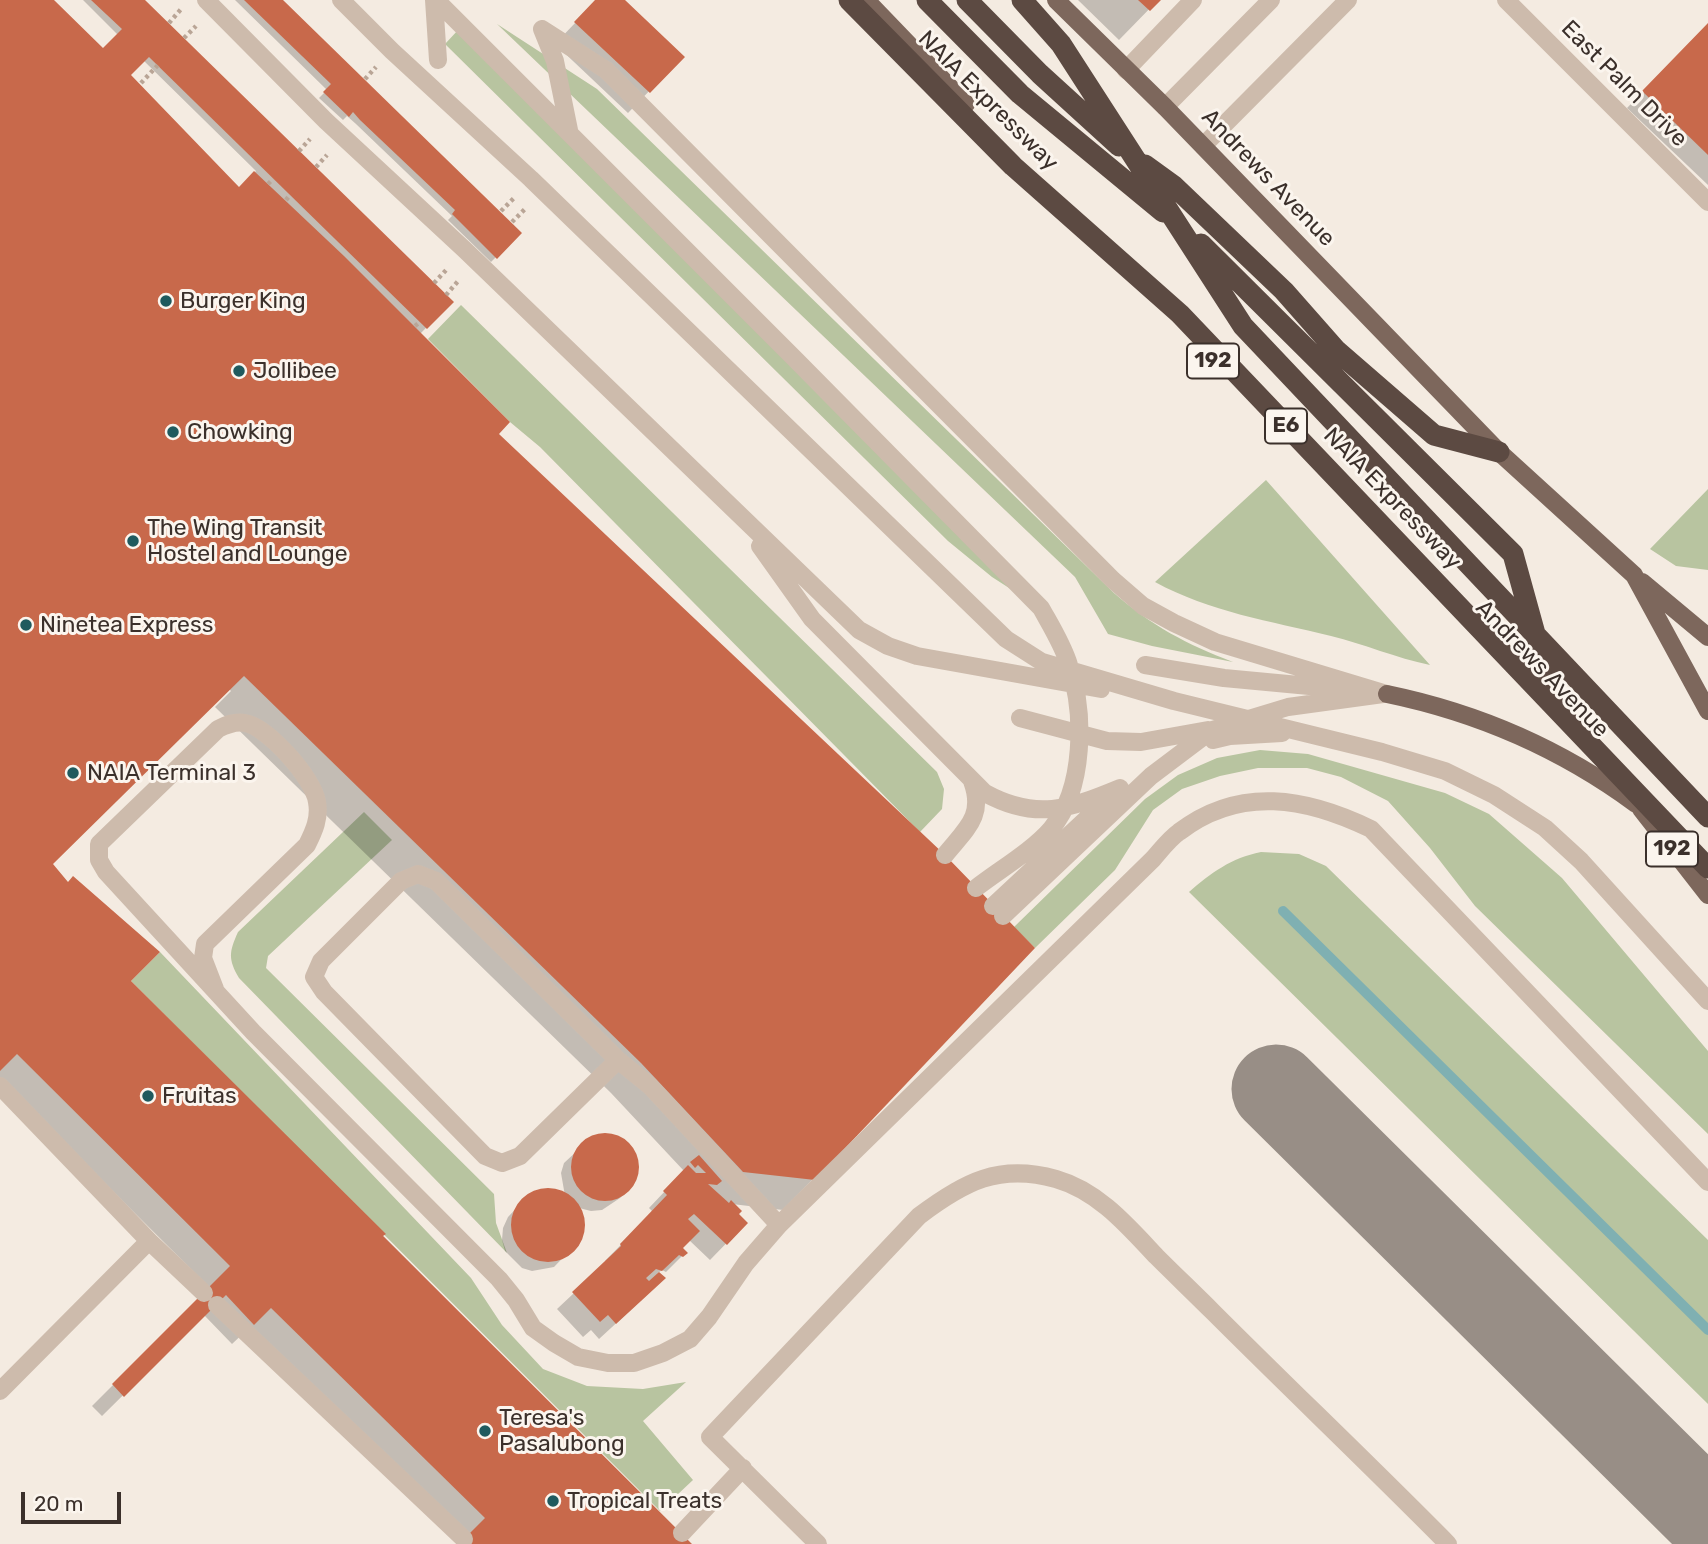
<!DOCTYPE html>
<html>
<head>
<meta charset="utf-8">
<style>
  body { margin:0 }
  #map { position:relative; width:1708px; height:1544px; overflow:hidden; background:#f4ebe1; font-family:Rubik,sans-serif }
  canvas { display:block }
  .scale { position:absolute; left:21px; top:1492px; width:100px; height:32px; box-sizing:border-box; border:4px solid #3b302b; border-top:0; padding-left:9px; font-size:21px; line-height:24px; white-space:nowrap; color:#3b302b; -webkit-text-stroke:5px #fbf5ee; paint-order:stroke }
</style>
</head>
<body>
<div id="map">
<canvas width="1708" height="1544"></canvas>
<div class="scale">20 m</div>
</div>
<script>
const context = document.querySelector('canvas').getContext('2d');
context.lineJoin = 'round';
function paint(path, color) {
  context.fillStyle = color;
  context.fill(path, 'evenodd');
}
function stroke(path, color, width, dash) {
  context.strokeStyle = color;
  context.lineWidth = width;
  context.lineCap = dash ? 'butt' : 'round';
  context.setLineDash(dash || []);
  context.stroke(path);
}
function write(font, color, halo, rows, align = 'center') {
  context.font = font + ' Rubik,sans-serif';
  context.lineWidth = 6;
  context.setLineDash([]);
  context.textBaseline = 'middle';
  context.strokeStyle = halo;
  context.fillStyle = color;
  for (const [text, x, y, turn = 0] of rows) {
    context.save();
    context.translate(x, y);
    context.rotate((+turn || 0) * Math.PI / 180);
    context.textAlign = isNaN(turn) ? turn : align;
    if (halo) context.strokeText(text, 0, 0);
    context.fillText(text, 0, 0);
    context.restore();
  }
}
const green = new Path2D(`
  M497,24L597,89L1114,593C1152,626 1186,644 1233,662L1152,646L1108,634L1075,577Z
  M459,29L1034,604L992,577L948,541L445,44Z
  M461,305L937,772L944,789L942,809L920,832L540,447L510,422L428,339Z
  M1266,480L1430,665C1396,658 1364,644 1331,636C1270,621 1210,612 1155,582Z
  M1708,489V570L1676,566L1650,549Z
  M1260,750L1308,754L1445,793L1489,814L1562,878L1708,1051V1134L1475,906L1430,848L1388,801L1341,777L1307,768H1258L1220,776L1182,789L1153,810L1115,870L1035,948L1014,927L1145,799L1178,775L1217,758Z
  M364,812L392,840L268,956L266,968L494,1194L496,1223L507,1253L239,978C228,959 229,952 238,932Z
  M1261,852L1299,854L1326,866L1708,1240V1404L1189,892C1211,873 1231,858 1261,852Z
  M160,952L471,1278L502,1325L543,1369L587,1386L643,1389L686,1382L643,1421L693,1480L660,1511L131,981Z`);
const shadow = new Path2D(`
  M0,0H52L104,50L118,35L83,0H143L451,302L420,334L480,449L813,1179L783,1210L732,1204L736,1214L746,1223L710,1260L689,1240L680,1248L685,1253L666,1272L662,1270L658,1273L648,1294L599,1339L591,1330L583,1337L557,1309L606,1263L605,1261L653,1212L649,1208L684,1171L611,1093L215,707L231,691L229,689L51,864L129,981L690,1544H462L249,1328L232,1344L204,1315L102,1416L92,1406L210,1288L0,1079ZM143,60L256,171L238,189L129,74Z
  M235,0H282L520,233L491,262L448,220L452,216L356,124L347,116L343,120L319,98L327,90Z
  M597,0H622L682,57L628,113L555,44Z
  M1078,0H1158L1119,40Z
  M1708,25V185L1627,108Z
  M601,1134L623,1139L631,1146L638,1166L636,1177L631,1187L620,1198L602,1210L591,1211L579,1208L583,1216L584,1228L581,1239L554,1267L532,1271L522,1268L505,1251L502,1240L503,1228L508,1217L527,1197L538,1191L550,1190L565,1196L561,1173L564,1163L592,1137Z`);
const stream = new Path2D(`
  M1283,911L1708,1330`);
const taxiway = new Path2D(`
  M1276,1089L1708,1517`);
const building = new Path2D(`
  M0,0H54L103,48L122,29L91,0H145L454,302L427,329L149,57L131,75L239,187L254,171L344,256L510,422L499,434L945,855L1035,948L815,1180L743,1172L641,1063L244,676L53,864L68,882L73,876L160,952L131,981L386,1234L383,1236L692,1544H459L485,1518L271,1308L254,1325L226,1295L124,1397L112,1384L230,1266L17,1054L0,1071Z
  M244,0H283L522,233L497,259L452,214L455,210L360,120L353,112L349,117L323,92L331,84Z
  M595,0H625L685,57L650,93L574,22Z
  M1138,0H1161L1150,11Z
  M1708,23V155L1642,91Z
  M571 1167a34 34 0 1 1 68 0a34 34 0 1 1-68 0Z
  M699,1155L722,1181L717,1185L708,1184L729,1203L731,1200L742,1211L739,1214L748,1223L727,1245L694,1214L688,1219L700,1231L683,1248L688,1253L683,1257L679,1255L662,1271L656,1269L646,1278L649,1281L659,1272L666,1278L616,1324L608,1315L600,1322L572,1292L621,1246L620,1244L667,1195L663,1191L688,1165L696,1173H706L698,1165L695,1168L690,1162Z
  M511 1225a37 37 0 1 1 74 0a37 37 0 1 1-74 0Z`);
const path = new Path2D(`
  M169,23L182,8
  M184,38L196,26
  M365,79L376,67
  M141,83L158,65
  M299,151L310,139
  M316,167L327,155
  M268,184L273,179
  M286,200L290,195
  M501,211L515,197
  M512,222L526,208
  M434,283L448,268
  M446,295L459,280
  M415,326L420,322`);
const service = new Path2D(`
  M206,0L326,121L465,250L859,630L888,646L917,656L1101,689
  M341,0L392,51L531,179L1006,639L1042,662L1174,701L1382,752L1445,771L1494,795L1545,828L1581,861L1708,1001
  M434,0L438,60
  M436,0L796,360L1041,608C1051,626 1063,645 1069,665C1085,713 1085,789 1051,829C1032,851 999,870 976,888
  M1506,0L1708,202
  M542,29L606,70L621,85L1113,580L1143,606L1174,623L1215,642L1387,694
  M542,29L555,61L569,130
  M1126,70L1193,0
  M1165,107L1271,0
  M1203,146L1348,0
  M760,546L812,619L985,793C1036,821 1069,809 1120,788
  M1145,665L1224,678L1352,690
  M1020,718L1107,741L1141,742L1208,730
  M1213,740L1230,736L1282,733
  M945,855C966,829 985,816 972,781
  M993,906L1110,797
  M1003,916L1151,776L1212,730L1288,707L1383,694
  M215,989L203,958L205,944L307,845C314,831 320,818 317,802C314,779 268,727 245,723C235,721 226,725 218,729L99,844V860L106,872L253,1032L499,1279L516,1300L533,1328L554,1343L578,1357L608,1363H634L663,1353L690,1339L709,1317L746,1263L779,1225L1153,859C1161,850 1169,839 1179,832C1240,785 1307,798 1371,829L1708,1182
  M618,1060L520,1156L502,1163L485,1156L324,992L314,977L321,961L401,881L418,874L436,881L618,1060L650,1086L779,1225
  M0,1086L149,1241L204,1293
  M217,1305L464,1539
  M0,1391L149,1241
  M682,1533L743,1468
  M818,1544L710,1437L919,1216C964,1182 999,1163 1056,1179C1098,1191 1127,1225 1156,1256C1175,1275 1194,1293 1213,1312C1291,1390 1371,1466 1448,1544`);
const primary = new Path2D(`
  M866,0L966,104
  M1056,0L1165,107L1499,452L1634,575L1708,711
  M1642,582L1708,637
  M1387,694C1479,713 1560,748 1636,804
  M1641,809L1708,895`);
const motorway = new Path2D(`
  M849,0L1013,166L1180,314L1708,868
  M927,0L1020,94L1163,212
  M967,0L1040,74L1119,146
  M1022,0L1061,44L1243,326L1708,817
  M1145,165L1174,186L1284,291L1336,350L1434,435L1499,452
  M1201,244L1513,554L1555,706`);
const markers = [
  [166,301,7,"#1f5a5e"],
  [239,371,7,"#1f5a5e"],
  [173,432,7,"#1f5a5e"],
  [133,541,7,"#1f5a5e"],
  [26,625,7,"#1f5a5e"],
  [73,773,7,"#1f5a5e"],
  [148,1096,7,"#1f5a5e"],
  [485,1431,7,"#1f5a5e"],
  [553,1501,7,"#1f5a5e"]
];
const shields = [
  [1213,361,52],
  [1286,426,42],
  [1672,849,52]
];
const shieldNames = [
  ["192",1213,361],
  ["E6",1286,426],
  ["192",1672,849]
];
const streetNames = [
  ["East Palm Drive",1624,84,45],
  ["NAIA Expressway",988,101,45],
  ["Andrews Avenue",1268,178,46],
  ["NAIA Expressway",1392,499,46],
  ["Andrews Avenue",1542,669,46]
];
const poiNames = [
  ["Burger King",180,301],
  ["Jollibee",253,371],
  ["Chowking",187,432],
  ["The Wing Transit",147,528],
  ["Hostel and Lounge",147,554],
  ["Ninetea Express",40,625],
  ["NAIA Terminal 3",87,773],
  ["Fruitas",162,1096],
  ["Teresa's",499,1418],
  ["Pasalubong",499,1444],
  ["Tropical Treats",567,1501]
];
paint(green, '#b8c4a0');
paint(shadow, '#0003');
stroke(stream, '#7fb0b2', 10);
stroke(taxiway, '#988e86', 89);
paint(building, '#c8694b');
stroke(path, '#b9a596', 4.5, [3.5, 3.5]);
stroke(service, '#cdbbac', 18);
stroke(primary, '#7d675c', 18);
stroke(motorway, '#5c4a42', 21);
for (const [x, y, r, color] of markers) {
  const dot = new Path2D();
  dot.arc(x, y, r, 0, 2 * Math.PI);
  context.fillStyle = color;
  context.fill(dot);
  stroke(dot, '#fbf5ee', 2.5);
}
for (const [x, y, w] of shields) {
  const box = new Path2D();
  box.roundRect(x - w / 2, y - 17.5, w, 35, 5);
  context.fillStyle = '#fbf5ee';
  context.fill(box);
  stroke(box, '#3b302b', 2);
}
write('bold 21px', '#3b302b', null, shieldNames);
write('23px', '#3b302b', '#fbf5ee', streetNames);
write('23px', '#3b302b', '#fbf5ee', poiNames, 'left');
</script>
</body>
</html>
